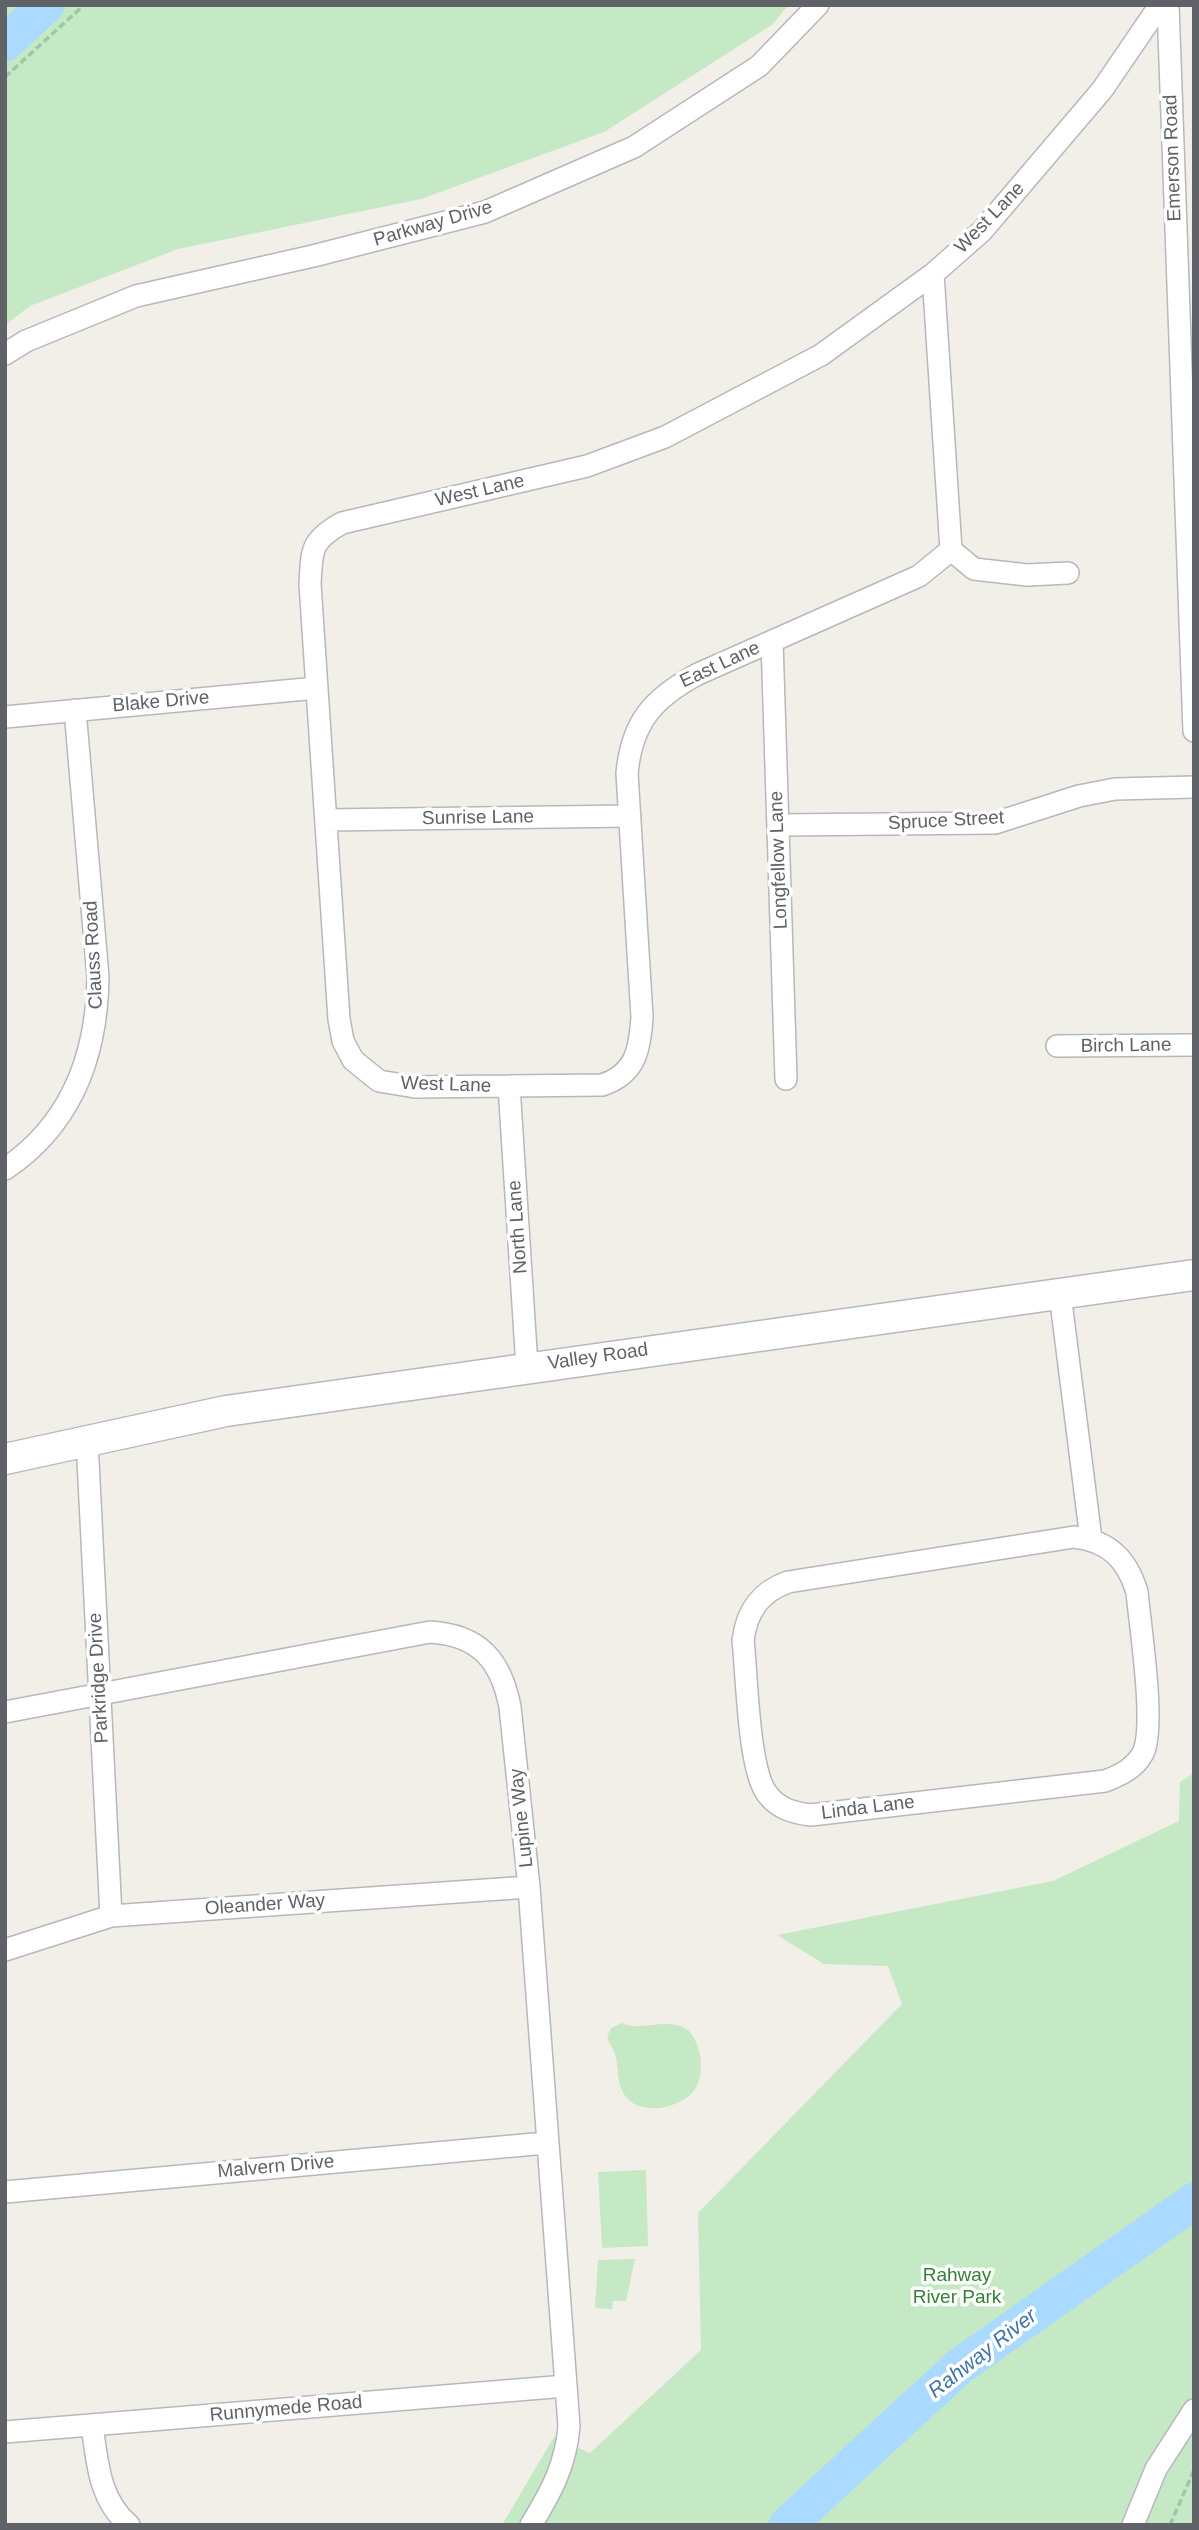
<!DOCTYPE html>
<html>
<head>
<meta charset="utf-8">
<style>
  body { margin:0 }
  #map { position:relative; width:1199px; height:2530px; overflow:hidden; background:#f1efe8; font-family:Helvetica,sans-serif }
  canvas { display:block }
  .frame { position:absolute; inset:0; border:7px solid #5f6368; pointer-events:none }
</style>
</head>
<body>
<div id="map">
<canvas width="1199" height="2530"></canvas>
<div class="frame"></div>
</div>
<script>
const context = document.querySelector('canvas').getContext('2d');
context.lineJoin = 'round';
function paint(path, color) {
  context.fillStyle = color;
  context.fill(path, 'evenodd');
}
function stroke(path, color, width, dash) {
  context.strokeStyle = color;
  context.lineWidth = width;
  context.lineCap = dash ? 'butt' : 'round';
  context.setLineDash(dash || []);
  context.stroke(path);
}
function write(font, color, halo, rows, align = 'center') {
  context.font = font + ' Helvetica,sans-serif';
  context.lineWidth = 7;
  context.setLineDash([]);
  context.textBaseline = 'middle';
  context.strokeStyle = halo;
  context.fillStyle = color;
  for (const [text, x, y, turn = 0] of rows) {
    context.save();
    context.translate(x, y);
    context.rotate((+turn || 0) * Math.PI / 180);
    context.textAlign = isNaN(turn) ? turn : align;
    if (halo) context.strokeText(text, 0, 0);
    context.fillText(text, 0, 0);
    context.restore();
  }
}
const green = new Path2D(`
  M5,5H788L773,24L604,132L421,199L178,249L30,306L5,325Z
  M1194,1773V2525H502L554,2437L590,2453L701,2350L698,2213L902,2004L888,1966L824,1964L777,1935L1053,1881L1179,1821L1180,1782Z
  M622,2023C642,2033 669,2015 689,2031C695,2037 698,2047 700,2055C702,2069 701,2085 690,2095C675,2109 640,2115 626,2097C615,2083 620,2066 614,2051C612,2047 609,2042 607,2037L611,2028Z
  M646,2170L648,2246L602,2248L598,2172Z
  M635,2259L626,2301H613L612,2309L595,2308L598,2260Z`);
const river = new Path2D(`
  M5,43L46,5
  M787,2525L960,2366L1194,2201`);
const path = new Path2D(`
  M5,77L84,5
  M1170,2525L1194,2470`);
const street = new Path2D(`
  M1168,5L1194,731
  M933,274L951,550
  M5,354L26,341L136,296L313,256L485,212L634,147L759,66L818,5
  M951,550L919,576L698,674C653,698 632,722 627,773L642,1017C640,1049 636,1074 602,1085L415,1087L379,1081L353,1060L343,1041L339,1019L310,584C312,550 310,541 342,523L587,466L665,437L821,355L933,274L982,231L1102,90L1160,5
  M951,550L974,569L1027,575L1068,573
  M772,641L786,1079
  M5,717L317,688
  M326,820L630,816
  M778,825L995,823L1079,796L1115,789L1194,787
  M1057,1046L1194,1045
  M509,1086L527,1367
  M5,1169C72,1124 97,1055 98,977L75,710
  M1060,1294L1091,1539
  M87,1441L111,1916
  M1074,1537C1109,1541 1127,1559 1137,1592C1140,1626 1156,1726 1143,1753C1135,1768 1121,1775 1105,1781L811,1815C794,1813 779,1809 768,1795C748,1772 747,1674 743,1640C747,1611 760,1592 788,1582Z
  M5,1712L430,1632C479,1635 501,1660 510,1707L529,1887L569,2426C566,2465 551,2492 531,2525
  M5,1950L111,1916L529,1887
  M5,2192L546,2143
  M92,2425C97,2461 99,2500 129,2525
  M5,2432L566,2386
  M1133,2525L1156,2469L1194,2410`);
const secondary = new Path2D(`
  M5,1459L226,1411L1194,1275`);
const streetNames = [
  ["Emerson Road",1173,158,-92],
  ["West Lane",990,218,-46],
  ["Parkway Drive",433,224,-16],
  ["West Lane",480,491,-13],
  ["East Lane",720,665,-25],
  ["Blake Drive",161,702,-5],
  ["Sunrise Lane",478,818,-1],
  ["Spruce Street",946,821,-3],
  ["Longfellow Lane",779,860,-92],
  ["Clauss Road",94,955,-93],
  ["Birch Lane",1126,1046,-1],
  ["West Lane",446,1085,2],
  ["North Lane",518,1227,-94],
  ["Valley Road",598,1357,-8],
  ["Parkridge Drive",99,1678,-93],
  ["Linda Lane",868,1808,-7],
  ["Lupine Way",522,1818,-96],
  ["Oleander Way",265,1905,-4],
  ["Malvern Drive",276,2167,-5],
  ["Runnymede Road",286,2409,-5]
];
const parkNames = [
  ["Rahway",957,2276],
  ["River Park",957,2298]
];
const waterNames = [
  ["Rahway River",983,2354,-38]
];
paint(green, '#c5e8c5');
stroke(river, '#aadaff', 37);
stroke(street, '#b5b8bc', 24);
stroke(secondary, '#b6babf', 33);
stroke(path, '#9cc7a9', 3.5, [7, 3.5]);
stroke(street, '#fff', 21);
stroke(secondary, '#fff', 30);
write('19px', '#5f6368', '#fff', streetNames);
write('19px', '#348238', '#fff', parkNames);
write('italic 21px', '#4174aa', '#fff', waterNames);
</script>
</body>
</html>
